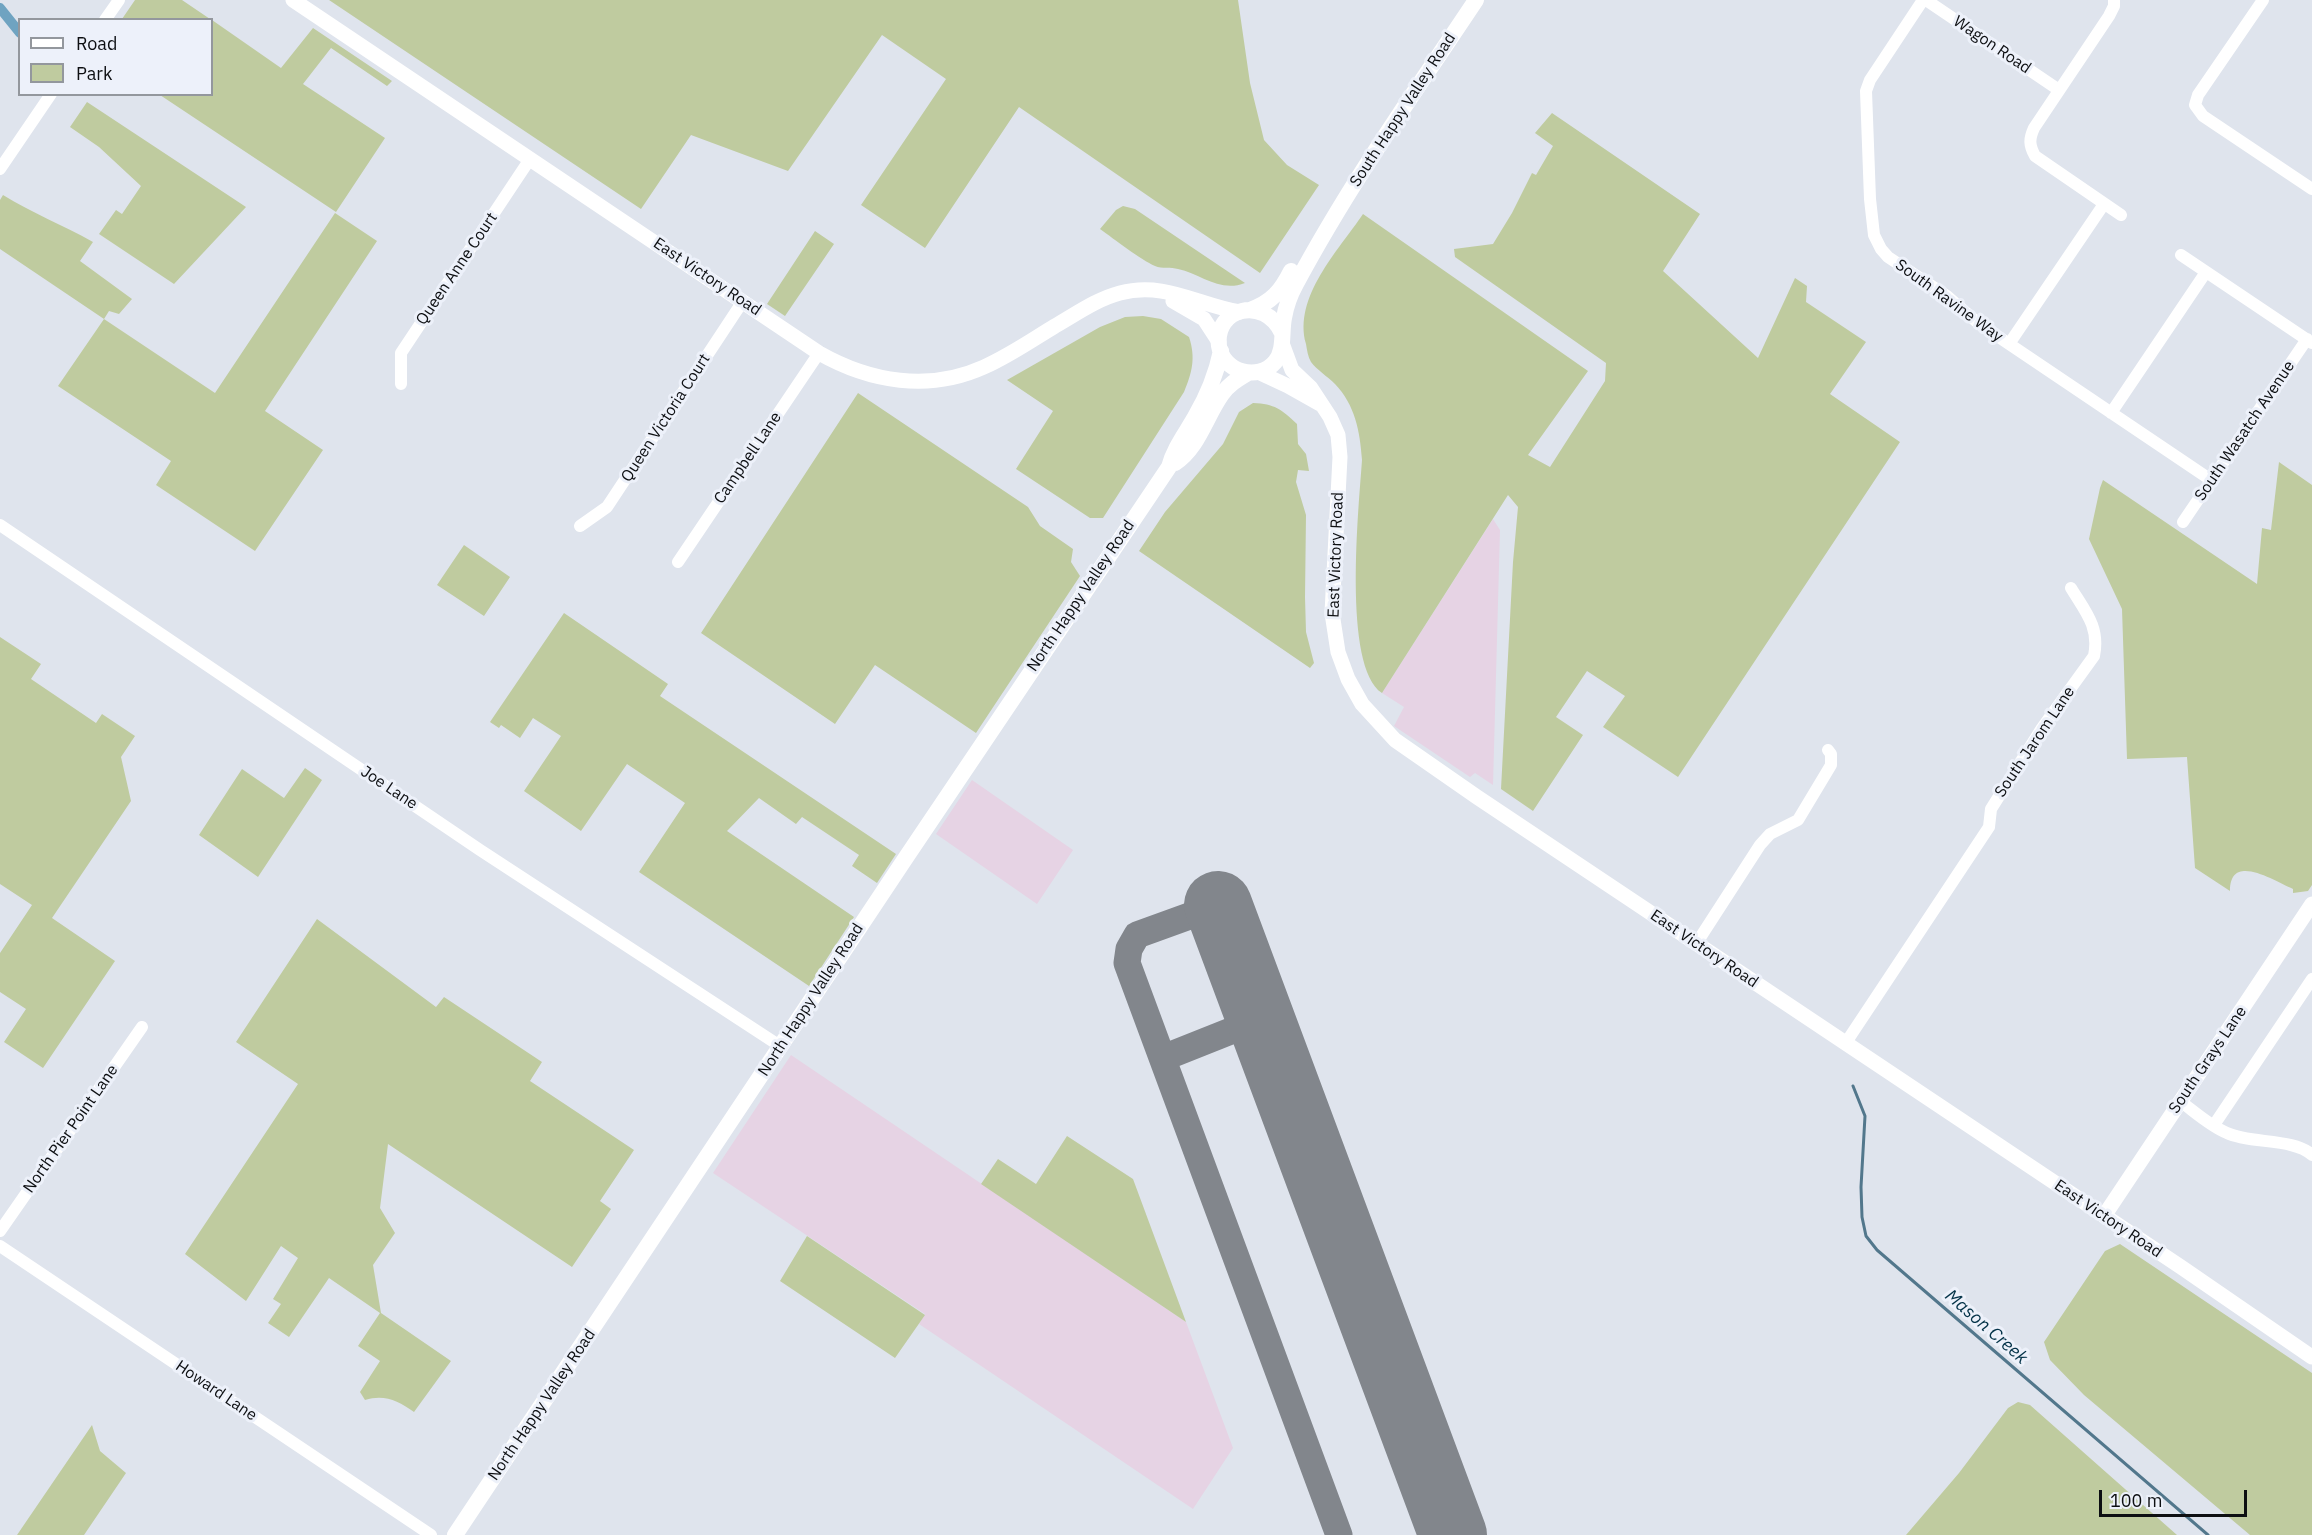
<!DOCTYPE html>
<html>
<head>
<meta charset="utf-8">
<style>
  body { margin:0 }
  #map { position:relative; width:2312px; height:1535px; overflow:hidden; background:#dfe4ed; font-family:"IBM Plex Sans",sans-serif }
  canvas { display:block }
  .legend { position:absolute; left:18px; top:18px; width:195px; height:78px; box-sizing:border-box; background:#edf1fa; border:2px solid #93979d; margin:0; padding:8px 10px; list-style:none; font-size:18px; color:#0d0f12 }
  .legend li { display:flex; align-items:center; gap:12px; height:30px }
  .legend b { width:30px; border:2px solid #93979d }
  .scale { position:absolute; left:2099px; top:1490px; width:148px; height:27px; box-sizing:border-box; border:3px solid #0d0f12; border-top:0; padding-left:8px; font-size:18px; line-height:21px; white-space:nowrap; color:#0d0f12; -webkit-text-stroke:4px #edf1fa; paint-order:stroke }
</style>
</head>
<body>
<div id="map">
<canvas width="2312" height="1535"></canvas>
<ul class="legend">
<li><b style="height:8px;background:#fff"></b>Road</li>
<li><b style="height:16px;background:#bfcb9f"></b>Park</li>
</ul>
<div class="scale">100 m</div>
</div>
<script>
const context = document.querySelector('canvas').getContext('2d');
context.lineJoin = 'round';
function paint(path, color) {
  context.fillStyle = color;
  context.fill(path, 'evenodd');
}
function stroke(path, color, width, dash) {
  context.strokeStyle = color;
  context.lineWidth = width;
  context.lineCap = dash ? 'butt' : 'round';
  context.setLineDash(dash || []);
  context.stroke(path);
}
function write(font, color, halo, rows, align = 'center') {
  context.font = font + ' "IBM Plex Sans",sans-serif';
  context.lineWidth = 6;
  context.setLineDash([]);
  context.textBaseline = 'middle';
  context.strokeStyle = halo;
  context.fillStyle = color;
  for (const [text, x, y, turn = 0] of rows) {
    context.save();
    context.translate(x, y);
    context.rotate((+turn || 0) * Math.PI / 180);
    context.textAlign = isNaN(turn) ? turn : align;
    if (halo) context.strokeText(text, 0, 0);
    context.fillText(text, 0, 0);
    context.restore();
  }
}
const commercial = new Path2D(`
  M1493,519L1500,530L1493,785L1475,773L1470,777L1394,726L1404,707L1382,693Z
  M972,780L1073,850L1037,904L936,834Z
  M791,1055L1186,1322L1233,1448L1193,1509L919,1324L925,1314L713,1173Z`);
const green = new Path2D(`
  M135,0H182L210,19H122Z
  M329,0H1238L1250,83L1264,140L1287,165L1319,185L1260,273L1019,107L925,248L861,205L946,79L882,35L788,171L691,135L641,209Z
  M212,20L281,68L313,28L392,81L387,86L331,48L303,84L385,138L336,212L160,95L212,94Z
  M87,102L246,207L174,284L99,234L116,210L122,214L141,186L99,147L70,127Z
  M1552,113L1700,214L1663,271L1758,358L1795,278L1807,286L1806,302L1866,342L1830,394L1900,442L1678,777L1603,727L1625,696L1587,671L1556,717L1583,735L1533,811L1501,789L1513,562L1518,507L1508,495L1382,693C1342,667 1359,505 1362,460C1360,431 1355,405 1335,384C1327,376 1317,370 1311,362C1308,357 1307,350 1306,344C1293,297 1338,251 1363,214L1588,371L1528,455L1550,467L1605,381L1606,363L1455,257L1454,249L1493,244L1512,213L1532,173L1536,175L1553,146L1535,133Z
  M3,195C32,213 63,225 93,242L80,261L132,299L119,314L109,311L104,319L215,393L335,213L377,241L265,411L323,450L255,551L156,485L171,461L58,386L104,319L0,249V200Z
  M1123,206L1135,209L1245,283C1220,293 1201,274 1178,269C1171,267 1162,269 1155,266C1141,260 1114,239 1100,229L1116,210Z
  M815,231L834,244L785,316L767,304Z
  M1143,316L1161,319L1189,337C1196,358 1192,373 1184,392L1103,518H1090L1016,469L1053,411L1007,380L1100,327L1125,317Z
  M858,393L1028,507L1040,526L1073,549L1071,562L1080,576L976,733L875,665L835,724L701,633Z
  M1253,403C1275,404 1281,409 1297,424L1298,444L1306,454L1309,471L1298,470L1296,482L1306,515L1305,597L1306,632L1314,663L1310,668L1139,551L1165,512L1223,444L1239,412Z
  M2279,462L2312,485V885L2308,891L2293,893V889C2274,881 2230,852 2230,891L2195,868L2187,757L2127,759L2122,609L2089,539L2100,488L2103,480L2257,584L2262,528L2271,530Z
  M464,545L510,577L484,616L437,585Z
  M564,613L668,684L660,696L896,854L877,883L852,866L859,855L802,817L796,824L759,798L727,831L854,917L809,986L639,872L685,803L627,764L581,831L524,791L561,736L533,718L520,738L501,725L499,728L490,722Z
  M0,637L41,664L31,679L96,723L102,714L135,736L121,757L131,801L52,918L115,961L43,1068L4,1042L26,1009L0,992V953L32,905L0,884Z
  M305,768L322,780L258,877L199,835L242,769L284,798Z
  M317,919L436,1007L444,997L542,1062L530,1081L634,1150L600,1201L611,1209L572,1267L388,1144L380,1208L395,1233L373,1265L381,1313L451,1361L414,1412C398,1401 385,1394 365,1400L360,1392L380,1361L358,1346L380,1313L329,1278L289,1337L268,1323L281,1304L273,1299L298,1258L281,1246L246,1301L185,1254L298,1084L236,1042Z
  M1067,1136L1133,1179L1186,1322L981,1184L998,1159L1036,1184Z
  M807,1236L925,1315L895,1358L780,1281Z
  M2120,1244L2312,1373V1535H2250L2084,1395L2050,1360L2044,1342L2105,1251Z
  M2018,1402L2030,1405L2177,1535H1906L1959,1473L2008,1408Z
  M92,1425L100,1451L126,1473L84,1535H17Z`);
const stream = new Path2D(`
  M1853,1086L1865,1116L1861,1187L1862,1217L1866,1236L1877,1250L2208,1535`);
const canal = new Path2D(`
  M0,8L20,33`);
const taxiway = new Path2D(`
  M1223,917L1195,914L1137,935L1129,949L1127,963L1339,1535
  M1163,1058L1261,1019`);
const runway = new Path2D(`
  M1218,905L1453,1535`);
const minor = new Path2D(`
  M1923,0L1870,80L1866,91L1870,199L1874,235L1881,249L1888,257L1947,296L1978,323L2211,480
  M1926,0L2059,90
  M2114,0V6L2109,16L2034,128C2029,139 2029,145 2035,156L2121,215
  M105,20L119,0
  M2195,105L2203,116L2312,189
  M2195,105L2198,95L2263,0
  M0,169L51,94
  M2181,255L2312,343
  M2009,344L2104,204
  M401,384V353L530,159
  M2111,413L2206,272
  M2183,522L2307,339
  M0,525L480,850L780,1046
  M580,526L607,507L743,301
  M678,562L819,353
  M1696,944L1760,845L1770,834L1798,820L1831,765V754L1828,750
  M1845,1044L1989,827L1991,809L2042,728L2094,656C2100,627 2085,611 2071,588
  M2180,1101C2195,1112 2210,1126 2227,1133C2250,1144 2294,1138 2312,1155
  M2214,1125L2312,979
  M0,1231L142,1027
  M0,1246L431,1535`);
const tertiary = new Path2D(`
  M293,0L819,353C870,382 929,392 984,367C1009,356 1032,340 1055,326C1076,314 1097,299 1120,293C1164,281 1198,305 1240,312
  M1173,301L1204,319L1219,342
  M1282,343L1292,370L1311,388L1330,417L1338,435L1340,457L1332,613L1338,652L1348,679L1362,704L1395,740L1477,797L2181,1267L2312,1357
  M1258,372L1288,386L1320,404
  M2104,1216L2312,904`);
const secondary = new Path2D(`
  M1250,310C1272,302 1281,291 1291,271
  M1282,333C1264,295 1214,308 1219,346C1223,372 1258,382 1275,362C1285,350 1281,333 1284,318C1286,306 1290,295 1296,284C1349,185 1414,93 1476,0
  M1175,463C1199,447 1206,416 1222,394C1229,384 1238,379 1248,373
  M455,1535L907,856L1169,467C1174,448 1186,433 1195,417C1208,395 1216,375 1221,351`);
const streetNames = [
  ["Wagon Road",1992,45,34],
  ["South Happy Valley Road",1403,110,-57],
  ["Queen Anne Court",457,269,-56],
  ["East Victory Road",707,277,34],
  ["South Ravine Way",1949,301,36],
  ["Queen Victoria Court",666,418,-57],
  ["South Wasatch Avenue",2245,431,-56],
  ["Campbell Lane",748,458,-56],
  ["East Victory Road",1336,555,-88],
  ["North Happy Valley Road",1081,596,-56],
  ["South Jarom Lane",2035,742,-56],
  ["Joe Lane",389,788,34],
  ["East Victory Road",1704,949,34],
  ["North Happy Valley Road",811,1000,-57],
  ["South Grays Lane",2208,1060,-56],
  ["North Pier Point Lane",71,1129,-55],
  ["East Victory Road",2108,1219,34],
  ["Howard Lane",216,1391,34],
  ["North Happy Valley Road",542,1405,-56]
];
const waterNames = [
  ["Mason Creek",1986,1327,41]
];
paint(commercial, '#e6d3e4');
paint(green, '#bfcb9f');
stroke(stream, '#52778c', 3);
stroke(canal, '#6fa3c1', 10);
stroke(taxiway, '#82868c', 27);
stroke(runway, '#82868c', 68);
stroke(minor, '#fff', 12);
stroke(tertiary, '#fff', 15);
stroke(secondary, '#fff', 16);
write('16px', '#0d0f12', '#edf1fa', streetNames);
write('italic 18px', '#043348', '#edf1fa', waterNames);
</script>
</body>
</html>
